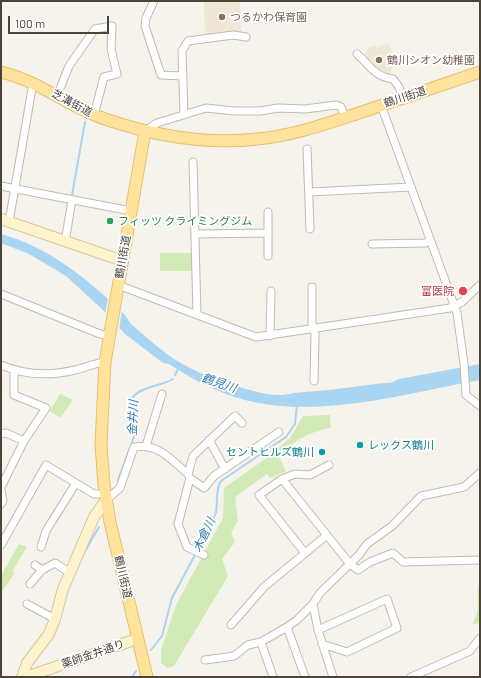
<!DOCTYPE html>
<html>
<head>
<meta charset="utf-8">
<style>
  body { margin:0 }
  #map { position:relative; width:481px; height:678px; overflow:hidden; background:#f6f3ec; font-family:Barlow,sans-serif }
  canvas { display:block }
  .frame { position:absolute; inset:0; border:2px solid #4b4439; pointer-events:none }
  .scale { position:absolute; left:8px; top:16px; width:101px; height:18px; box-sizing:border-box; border:2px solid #4b4439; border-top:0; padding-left:5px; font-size:12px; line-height:14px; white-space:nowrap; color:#4b4439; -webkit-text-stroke:3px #fff; paint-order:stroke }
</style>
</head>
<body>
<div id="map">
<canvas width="481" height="678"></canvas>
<div class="frame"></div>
<div class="scale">100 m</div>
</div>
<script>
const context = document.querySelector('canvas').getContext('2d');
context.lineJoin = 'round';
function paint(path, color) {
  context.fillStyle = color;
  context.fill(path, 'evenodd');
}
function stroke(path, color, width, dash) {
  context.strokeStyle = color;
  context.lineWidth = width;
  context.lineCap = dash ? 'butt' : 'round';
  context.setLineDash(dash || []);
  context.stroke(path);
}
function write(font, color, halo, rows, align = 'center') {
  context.font = font + ' Barlow,"Noto Sans JP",sans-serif';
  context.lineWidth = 3.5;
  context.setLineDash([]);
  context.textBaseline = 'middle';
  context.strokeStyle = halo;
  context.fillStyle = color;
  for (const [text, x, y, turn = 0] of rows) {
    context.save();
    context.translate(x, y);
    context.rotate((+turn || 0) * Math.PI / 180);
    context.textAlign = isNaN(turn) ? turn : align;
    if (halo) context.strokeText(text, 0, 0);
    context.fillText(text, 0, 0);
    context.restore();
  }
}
const education = new Path2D(`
  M204,1H240L241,34L205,36Z
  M389,43L393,56L391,75L388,76L369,65L364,55L368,48L374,45L376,47Z`);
const green = new Path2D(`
  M160,253H193V271H160Z
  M60,394L73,400L60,418L50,411Z
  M330,415L331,428C308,432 297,440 278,455L286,471L270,478L267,474L235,497L238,521L231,533L235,542L222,559L228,576L174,666L168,668L161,663V650L176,605L223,518L224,488L268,457L290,438L303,416Z
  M19,544L27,547L13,570L14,574L1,593V576Z
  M480,584V623L473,624L478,609V587Z`);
const water = new Path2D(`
  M1,234C49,247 89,280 124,314C127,317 128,321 131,324C144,335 157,347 171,357C191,371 222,382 246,389C262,393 277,398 293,393C321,391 348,388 376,384C387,382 389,385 399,379L480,364V380C408,393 331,416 258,403C226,397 196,382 169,364L163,363L125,334L102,309L66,276L29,254L1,243Z`);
const pier = new Path2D(`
  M108,298L122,310L119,330L105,315Z`);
const stream = new Path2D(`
  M72,195L85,122
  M175,375L178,369
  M118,480L134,437L136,414L132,409V398C140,387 161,386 173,379
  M198,549C204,537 212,525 216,512C218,502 215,490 221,481L286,437L295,424L297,405
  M84,553L99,527
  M151,650L162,636L172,598L196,553
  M132,677L136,671`);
const street = new Path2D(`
  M154,1L146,18L145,26L161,75L182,76
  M357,54C371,66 373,76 393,79L399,87L403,98
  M57,96L69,66L95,29L112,26L111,49L117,74L104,77L94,115
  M381,105L457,313L464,364L466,395L480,406
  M184,115L182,51L188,41L233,35L246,37
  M145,131L157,123L206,108L234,111H260L278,108L305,109L336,105L341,107L345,117
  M307,149L310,229
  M193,162L197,315
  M1,186L131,211
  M310,192L411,187
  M9,222L33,83
  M195,234L268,233
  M65,242L72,200
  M372,244L425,243L431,241
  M268,256V212
  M118,285L256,337L450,308L462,302L480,285
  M312,287V323L315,334L314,381
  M1,294L100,334L109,336
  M270,336L271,291
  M1,365C24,375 50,376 75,370C85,368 95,363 105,362
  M1,434L6,433L24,441
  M209,440L225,469
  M146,446L162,394
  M190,478L204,488L214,476L279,432
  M282,479L350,564L358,570L370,562L393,553L403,562L480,560
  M1,487L24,441L46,408L14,395V371
  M1,490L3,501L1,504
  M106,500L120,488L134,447C159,443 170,459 188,474
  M1,545L46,465L94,494H105
  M41,547L46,531L76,483
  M305,553L259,495L282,479L295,474L310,475L329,465
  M204,555L187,547L178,524L190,478L188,474L193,456L235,416L242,423
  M35,565L42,570
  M30,584L42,570L55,563L70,573
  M27,604L55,619
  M313,604L318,630L333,677
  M231,625L264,587L327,535
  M287,627L305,677
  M318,630L387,599L397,628L347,652L322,644
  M261,642L273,677
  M205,660L234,656L248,645L261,642L287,627L297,620L313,604L320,593L359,555L367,544L392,526L421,496L464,487L480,473
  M411,677L470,651L480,638`);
const secondary = new Path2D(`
  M1,219L123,261
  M22,677L27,663L49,634L55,619L63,589L94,517L106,500
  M26,677L137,639`);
const primary = new Path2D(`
  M1,72C40,81 70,108 108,120C156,136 206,145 257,139C293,136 328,123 362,112C401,99 441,85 480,72
  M145,131L105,362L101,444L104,485L110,522L147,677`);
const markers = [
  [222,17,4,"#8d6e63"],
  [379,60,4,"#8d6e63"],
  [110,221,4,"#2e9e5b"],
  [463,291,5,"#e0444e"],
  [360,445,4,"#0f9aa8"],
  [322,452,4,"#0f9aa8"]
];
const educationNames = [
  ["つるかわ保育園",230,17],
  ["鶴川シオン幼稚園",387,60]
];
const streetNames = [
  ["鶴川街道",405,97,-18],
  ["芝溝街道",72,103,28],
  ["鶴川街道",123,257,-80],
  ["鶴川街道",123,577,77],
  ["薬師金井通り",93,654,-19]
];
const leisureNames = [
  ["フィッツ クライミングジム",118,221]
];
const healthNames = [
  ["富医院",454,291]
];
const cultureNames = [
  ["レックス鶴川",368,445],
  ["セントヒルズ鶴川",314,452,"right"]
];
const waterNames = [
  ["鶴見川",219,383,19],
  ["金井川",133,418,-87],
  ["木倉川",204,535,-65]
];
paint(education, '#efe8d6');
paint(green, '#d2eab5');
paint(water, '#a9d4f2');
paint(pier, '#f6f3ec');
stroke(stream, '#a9d4f2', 2);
stroke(street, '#c2bbae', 9);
stroke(secondary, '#d6c79b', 12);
stroke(primary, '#e6c16a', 13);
stroke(street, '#fff', 7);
stroke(secondary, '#fff3cd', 10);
stroke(primary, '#ffe39c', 11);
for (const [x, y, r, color] of markers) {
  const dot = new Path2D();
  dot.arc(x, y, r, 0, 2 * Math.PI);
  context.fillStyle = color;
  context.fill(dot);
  stroke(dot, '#fff', 1.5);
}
write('11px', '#785e54', '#fff', educationNames, 'left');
write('11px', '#4b4439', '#fff', streetNames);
write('11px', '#27864d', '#fff', leisureNames, 'left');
write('11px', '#be3a42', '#fff', healthNames, 'right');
write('11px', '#0d838f', '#fff', cultureNames, 'left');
write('italic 12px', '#2e7ab2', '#fff', waterNames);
</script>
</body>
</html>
